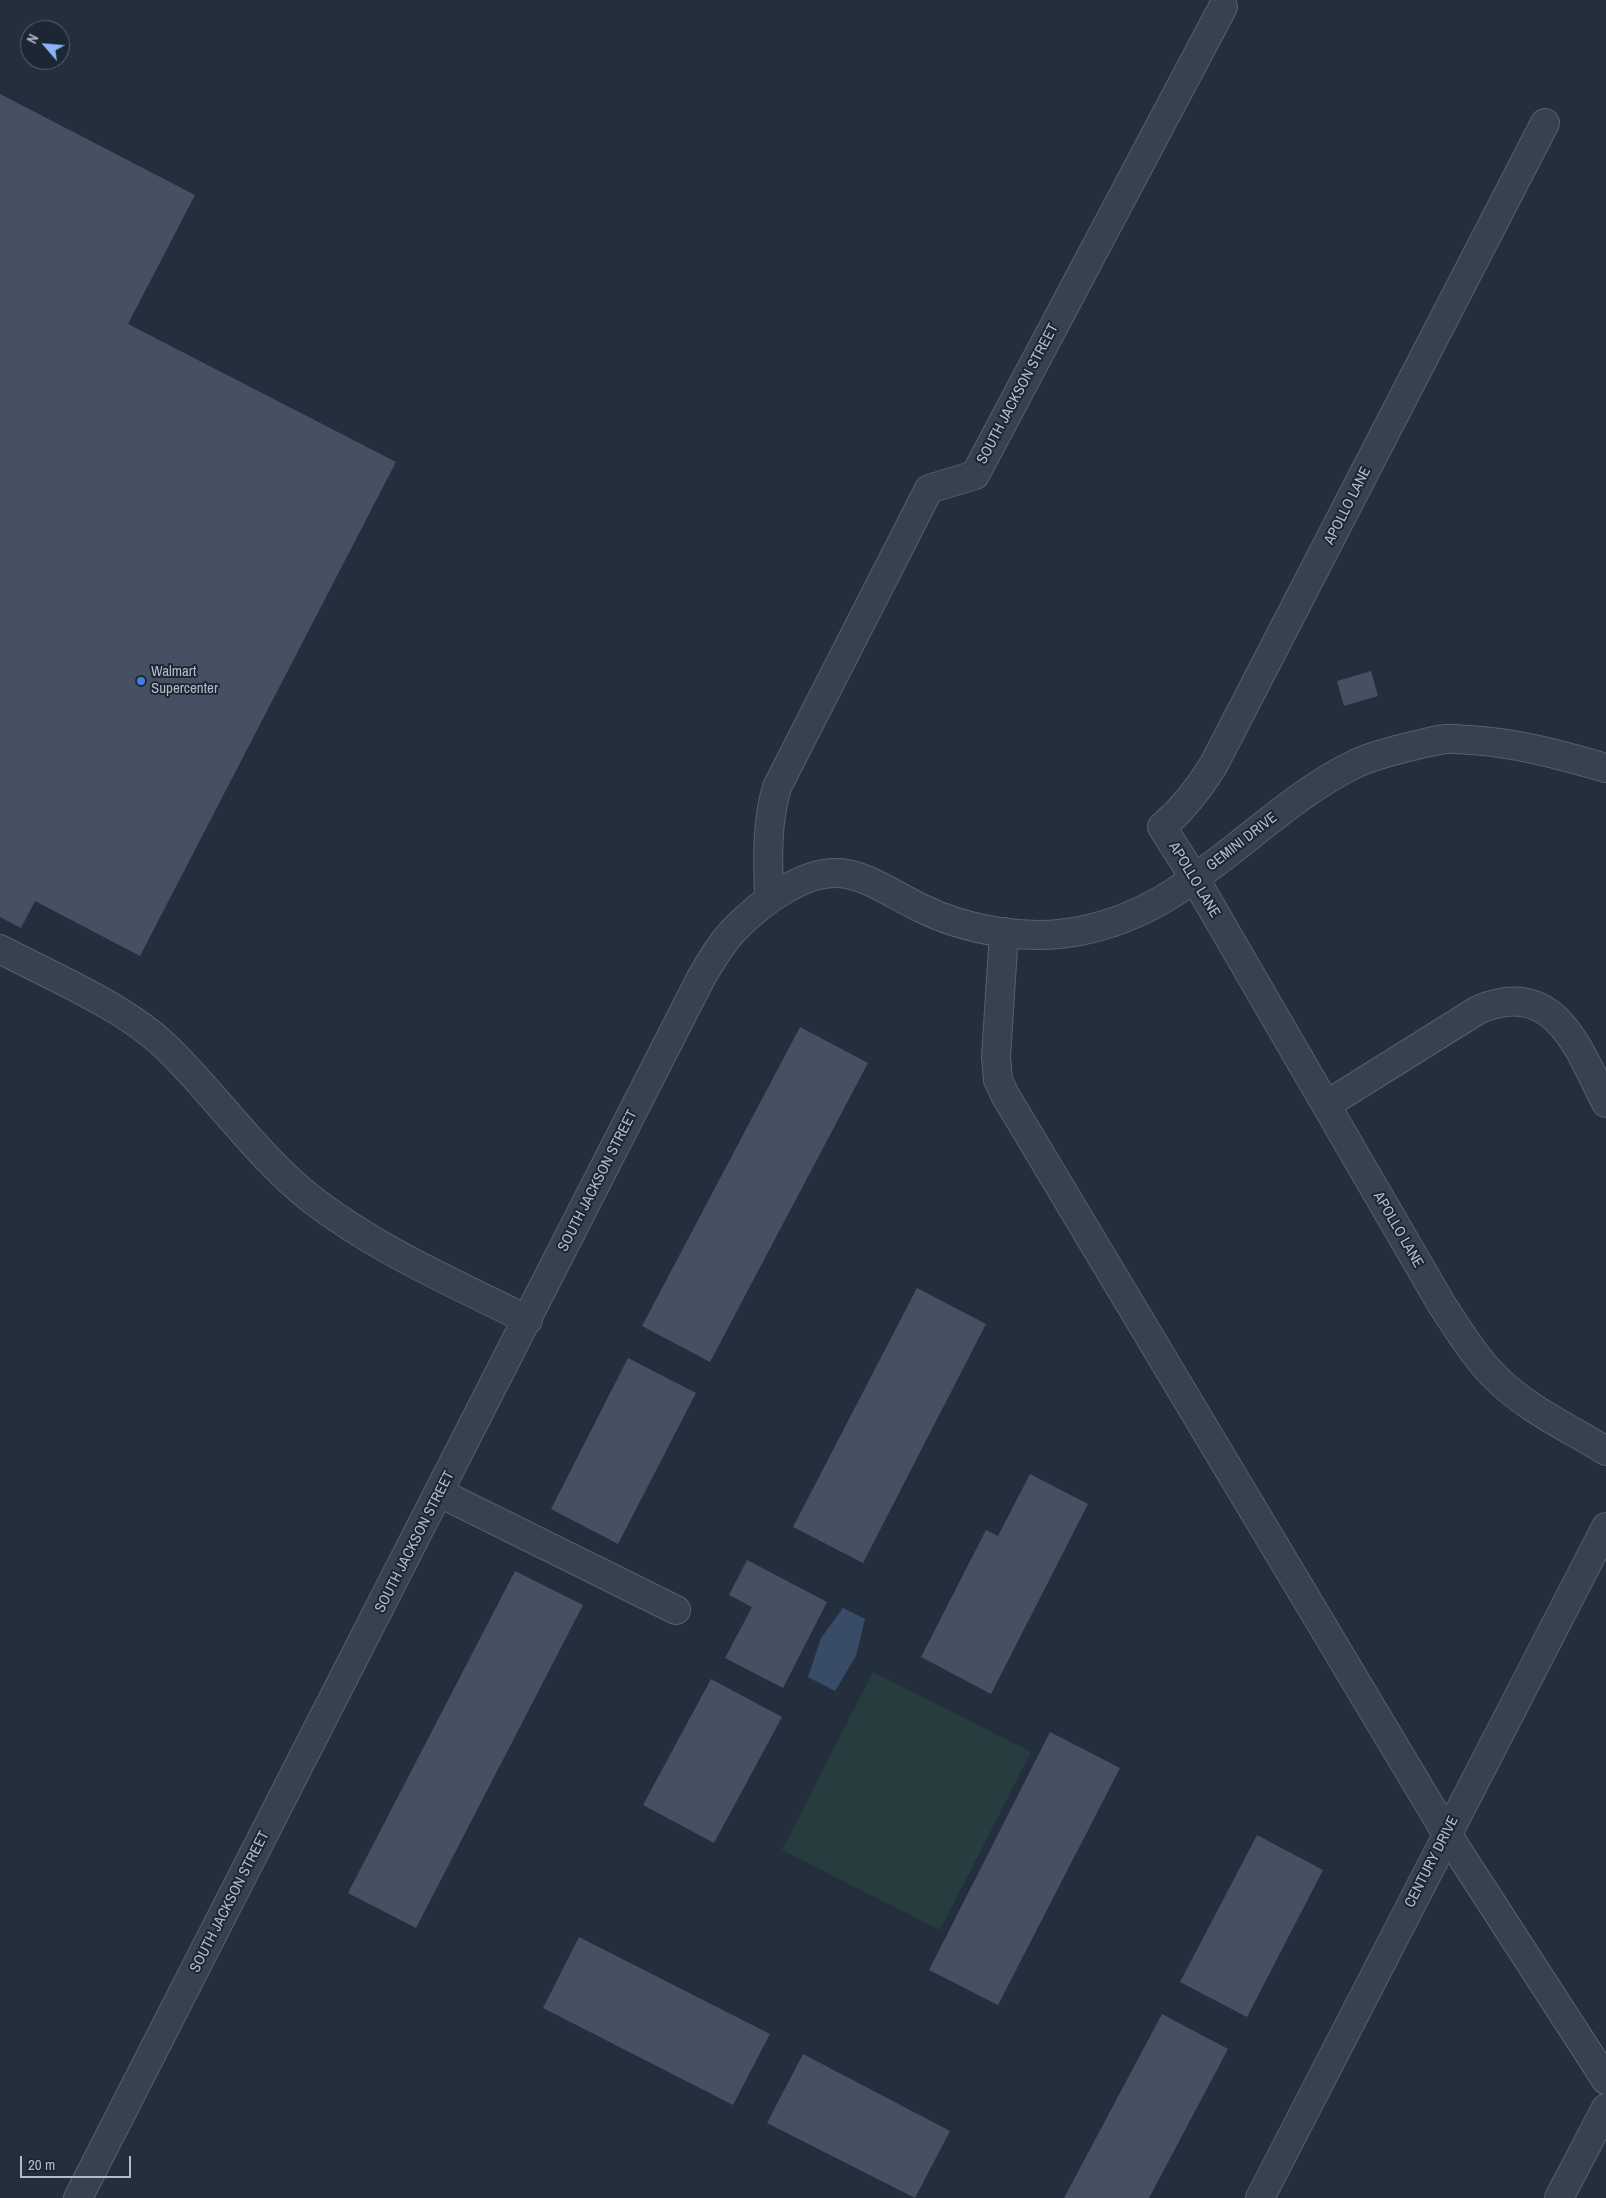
<!DOCTYPE html>
<html>
<head>
<meta charset="utf-8">
<style>
  body { margin:0 }
  #map { position:relative; width:1606px; height:2198px; overflow:hidden; background:#242f3e; font-family:"Archivo Narrow",sans-serif }
  canvas { display:block }
  .north { position:absolute; left:20px; top:20px; width:50px; height:50px; box-sizing:border-box; background:#1d2633; border:1px solid #59626f; border-radius:50%; rotate:297deg; font-size:14px; font-weight:700; line-height:20px; text-align:center; color:#b4bcc9 }
  .north::after { content:''; display:block; margin:auto; width:18px; height:22px; background:#8ab4f8; clip-path:polygon(50% 0,100% 100%,50% 72%,0 100%) }
  .scale { position:absolute; left:20px; top:2156px; width:111px; height:22px; box-sizing:border-box; border:2px solid #b4bcc9; border-top:0; padding-left:6px; font-size:15px; line-height:18px; white-space:nowrap; color:#b4bcc9; -webkit-text-stroke:4px #1d2633; paint-order:stroke }
</style>
</head>
<body>
<div id="map">
<canvas width="1606" height="2198"></canvas>
<div class="north">N</div>
<div class="scale">20 m</div>
</div>
<script>
const context = document.querySelector('canvas').getContext('2d');
context.lineJoin = 'round';
function paint(path, color) {
  context.fillStyle = color;
  context.fill(path, 'evenodd');
}
function stroke(path, color, width, dash) {
  context.strokeStyle = color;
  context.lineWidth = width;
  context.lineCap = dash ? 'butt' : 'round';
  context.setLineDash(dash || []);
  context.stroke(path);
}
function write(font, color, halo, rows, align = 'center') {
  context.font = font + ' "Archivo Narrow",sans-serif';
  context.lineWidth = 4;
  context.setLineDash([]);
  context.textBaseline = 'middle';
  context.strokeStyle = halo;
  context.fillStyle = color;
  for (const [text, x, y, turn = 0] of rows) {
    context.save();
    context.translate(x, y);
    context.rotate((+turn || 0) * Math.PI / 180);
    context.textAlign = isNaN(turn) ? turn : align;
    if (halo) context.strokeText(text, 0, 0);
    context.fillText(text, 0, 0);
    context.restore();
  }
}
const green = new Path2D(`
  M873,1672L1031,1752L940,1930L782,1850Z`);
const water = new Path2D(`
  M843,1608L865,1619L856,1656L835,1691L808,1677L821,1638Z`);
const building = new Path2D(`
  M0,94L195,195L128,324L396,462L140,956L35,901L21,928L0,917Z
  M1371,671L1378,696L1344,706L1337,681Z
  M800,1027L868,1063L710,1362L642,1326Z
  M917,1288L986,1324L863,1563L793,1527Z
  M628,1358L696,1393L618,1544L551,1509Z
  M1030,1474L1088,1504L991,1694L921,1657L986,1530L998,1536Z
  M747,1560L827,1602L783,1688L725,1658L752,1607L729,1595Z
  M515,1571L583,1605L416,1928L348,1893Z
  M711,1679L782,1717L714,1843L643,1805Z
  M1050,1732L1120,1768L998,2005L929,1970Z
  M1257,1835L1323,1870L1247,2017L1180,1982Z
  M579,1937L770,2034L733,2105L543,2008Z
  M1162,2014L1228,2049L1149,2198H1064Z
  M803,2054L950,2131L915,2198L767,2123Z`);
const minor = new Path2D(`
  M1545,123L1214,764C1199,789 1183,809 1162,827L1195,879L1442,1305C1458,1329 1474,1356 1494,1376C1525,1408 1569,1428 1606,1451
  M769,899C768,861 766,824 777,787L929,489L975,475L1223,7
  M1004,932L996,1057L998,1080L1005,1095L1447,1834L1606,2080
  M0,949C51,976 125,1007 166,1047C216,1095 256,1155 310,1198C375,1249 454,1283 528,1320
  M1326,1105L1478,1010C1555,977 1578,1048 1606,1103
  M440,1493L676,1610
  M78,2198L701,978C711,961 720,945 733,931C759,904 807,866 847,874C873,879 897,897 921,908C967,931 1029,941 1080,931C1145,918 1185,887 1236,847C1274,817 1313,784 1357,763C1377,754 1400,749 1421,744C1429,742 1438,740 1446,739C1454,738 1463,740 1471,740C1518,743 1561,755 1606,768
  M1260,2198L1606,1527
  M1559,2198L1606,2108`);
const markers = [
  [141,681,5,"#3f7fe0"]
];
const streetNames = [
  ["SOUTH JACKSON STREET",1018,394,-62],
  ["APOLLO LANE",1348,506,-63],
  ["GEMINI DRIVE",1242,842,-38],
  ["APOLLO LANE",1194,880,59],
  ["SOUTH JACKSON STREET",598,1181,-63],
  ["APOLLO LANE",1398,1230,60],
  ["SOUTH JACKSON STREET",415,1542,-63],
  ["CENTURY DRIVE",1432,1862,-63],
  ["SOUTH JACKSON STREET",230,1902,-63]
];
const poiNames = [
  ["Walmart",151,672],
  ["Supercenter",151,689]
];
paint(green, '#263c3f');
paint(water, '#394c67');
paint(building, '#455162');
stroke(minor, '#565f6c', 30);
stroke(minor, '#38414e', 28);
for (const [x, y, r, color] of markers) {
  const dot = new Path2D();
  dot.arc(x, y, r, 0, 2 * Math.PI);
  context.fillStyle = color;
  context.fill(dot);
  stroke(dot, '#1d2633', 2);
}
write('15px', '#b4bcc9', '#1d2633', streetNames);
write('15px', '#b4bcc9', '#1d2633', poiNames, 'left');
</script>
</body>
</html>
